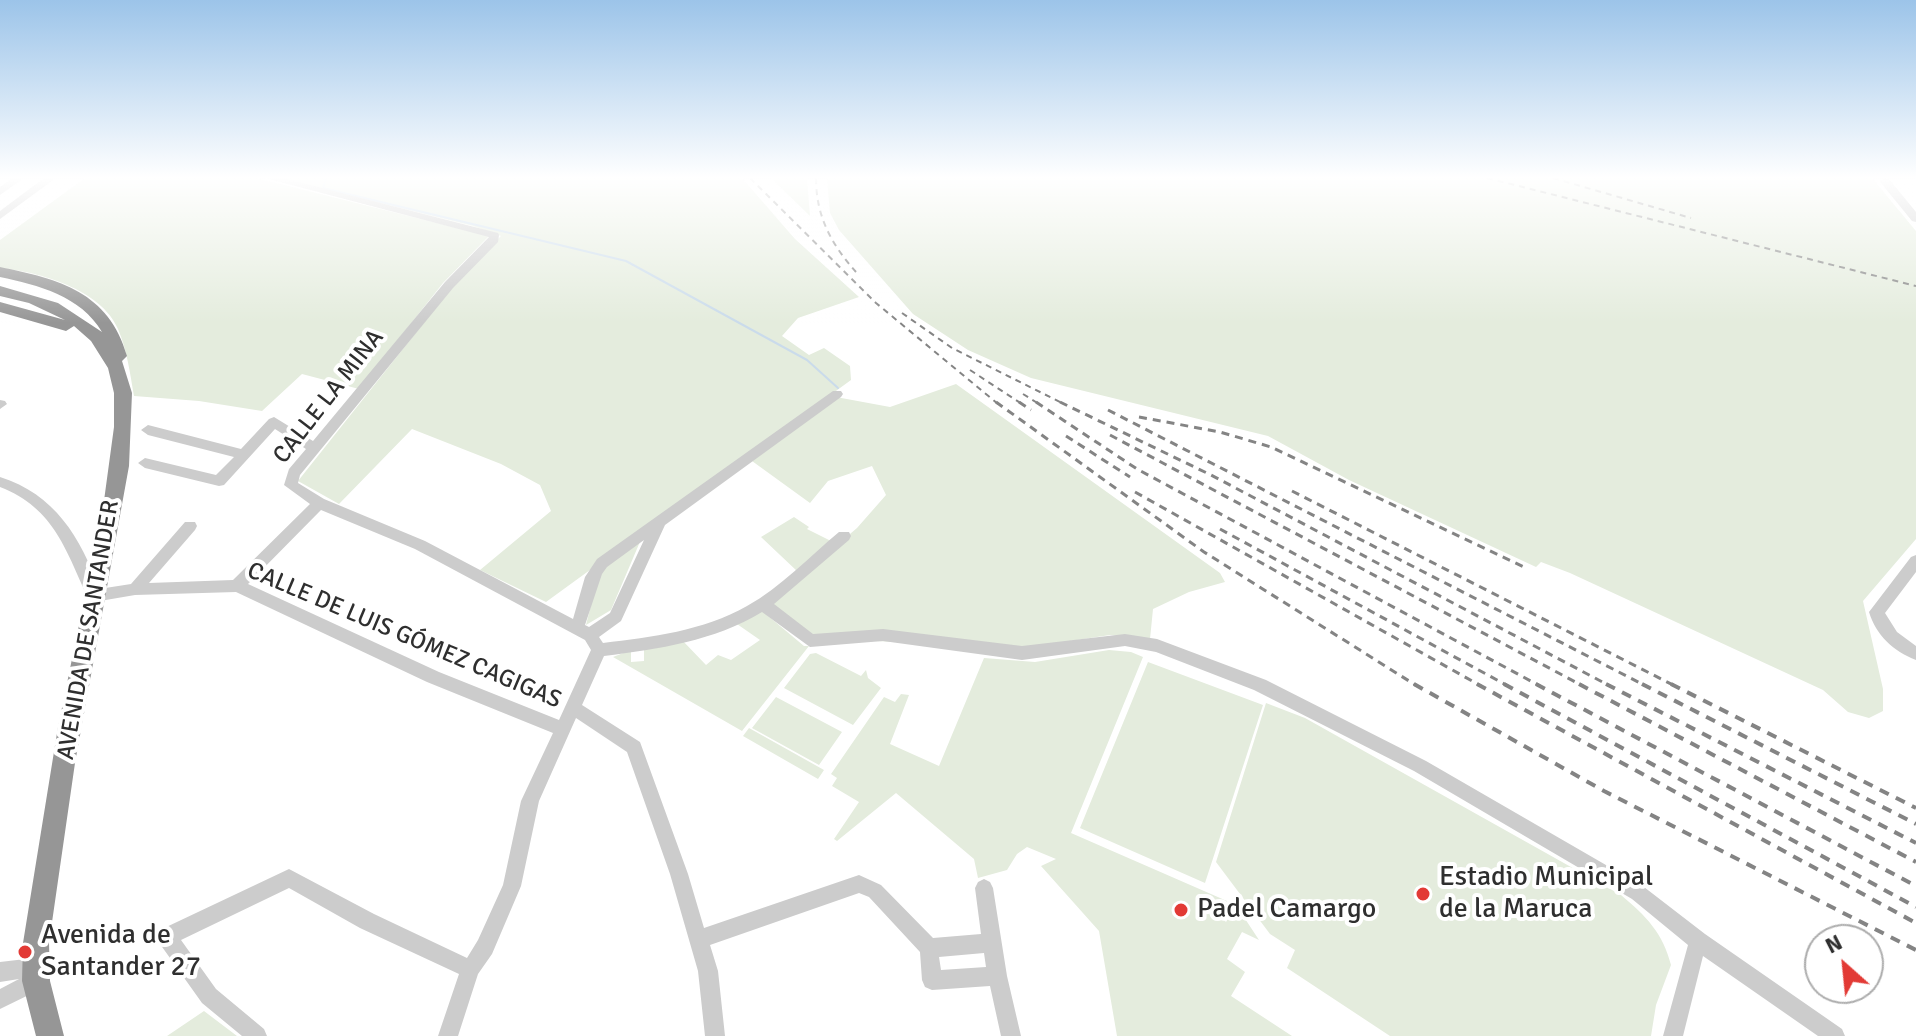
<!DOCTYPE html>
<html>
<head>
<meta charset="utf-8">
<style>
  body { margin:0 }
  #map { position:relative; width:1916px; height:1036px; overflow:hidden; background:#fff; font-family:Signika,sans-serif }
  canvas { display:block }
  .north { position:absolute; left:1804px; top:924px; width:80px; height:80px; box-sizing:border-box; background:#fff; border:2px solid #acacac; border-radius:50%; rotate:333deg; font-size:22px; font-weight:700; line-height:32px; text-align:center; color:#2f2f2f }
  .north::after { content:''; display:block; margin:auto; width:28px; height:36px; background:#e23a35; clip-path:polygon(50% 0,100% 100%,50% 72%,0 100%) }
</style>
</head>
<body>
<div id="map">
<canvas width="1916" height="1036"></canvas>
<div class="north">N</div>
</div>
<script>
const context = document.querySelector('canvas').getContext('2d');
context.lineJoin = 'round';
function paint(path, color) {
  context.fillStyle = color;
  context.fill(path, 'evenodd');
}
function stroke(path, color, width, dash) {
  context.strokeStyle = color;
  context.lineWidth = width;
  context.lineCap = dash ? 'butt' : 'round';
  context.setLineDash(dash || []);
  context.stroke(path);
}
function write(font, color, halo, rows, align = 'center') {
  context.font = font + ' Signika,sans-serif';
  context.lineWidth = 8;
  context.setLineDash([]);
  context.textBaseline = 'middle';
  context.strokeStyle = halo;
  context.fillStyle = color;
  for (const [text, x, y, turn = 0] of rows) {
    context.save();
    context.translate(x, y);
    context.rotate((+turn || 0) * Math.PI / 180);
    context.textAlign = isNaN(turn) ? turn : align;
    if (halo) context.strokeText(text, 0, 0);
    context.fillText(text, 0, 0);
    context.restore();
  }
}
const green = new Path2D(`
  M85,178H256L489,236L443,283L359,389L302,374L262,411L199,401L134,396C130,373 127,350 118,329C101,289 39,272 0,268V240Z
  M279,178H742L795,239L859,297L798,318L782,336L809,355L824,348L850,366L851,380L546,602L480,570L551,511L540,485L501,464L412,429L339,504L298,481L461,276L501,236L473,226Z
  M771,178H807L810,216Z
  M827,178H1872L1916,231V539L1863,601L1883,689V711L1869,718L1848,712L1823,690L1570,573L1541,562L1536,567L1349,480L1268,436L1031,378L968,350L913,314L839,230L830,213Z
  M956,384L1220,573L1225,582L1189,592L1153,609L1150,639L1110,635L1024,648L811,638L770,602L857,528L886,495L872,466L828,481L810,503L752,461L836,397L890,407Z
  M794,517L809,527L807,529L833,542L798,572L761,537Z
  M642,537L611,610L586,625L600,569Z
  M761,610L804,646H809L742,731L613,657L631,650V662L644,661V648L682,640L706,665L718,655L731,660L760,640L737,624Z
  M1109,650L1131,652L1143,657L1071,833L1227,901L1222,918L1226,922L1236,905L1259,940L1242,932L1227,959L1245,972L1231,996L1292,1036H1117L1099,931L1041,866L1056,859L1027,847L1017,854L1007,870L978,878L974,859L896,793L837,841L834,839L859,802L832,786L837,778L831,774L884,697L895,702L901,694L909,695L890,744L939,766L984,658L1035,662Z
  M816,653L861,676L866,670L868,678L881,688L853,725L784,688L810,654Z
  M1148,662L1263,705L1205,883L1080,828Z
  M776,697L842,732L819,765L752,728Z
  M1266,703L1305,718L1621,895C1646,916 1663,933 1671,965L1656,1005L1651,1036H1390L1287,968L1295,950L1270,934L1216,862Z
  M749,728L824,770L818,779L743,736Z
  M204,1011L237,1036H167Z`);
const stream = new Path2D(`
  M326,178L323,188L626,261L807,360L838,388`);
const minor = new Path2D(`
  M12,178H24L0,195V187Z
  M44,178H56L0,219V211Z
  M265,178H283L498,233L499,235L498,242L453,288L300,475L298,483L324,499L425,541L573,619L585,577L597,559L833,391H841L843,394L841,397L665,525L621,621L599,637L603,643C652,637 703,631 747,606C781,587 809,557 839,532H849L851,536L849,540L774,604L813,634L883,629L1022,646L1125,634L1157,639L1266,680L1426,761L1644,887L1705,934L1842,1029L1845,1036H1818L1703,956L1683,1036H1663L1688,945L1632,899L1414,771L1254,690L1156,652L1125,646L1022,660L883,641L810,647L762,612C714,641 659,649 604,656L582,705L640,742L688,874L704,928L859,875L881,885L933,938L981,934L975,888L978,882L984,879L990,882L993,888L1007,976L1021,1036H1001L990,986L932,990L925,987L922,980L920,952L869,897L859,893L710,945L718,971L725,1036H705L698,971L670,874L627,752L576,718L539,801L521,886L492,954L478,974L458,1036H438L459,974L360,928L289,888L181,940L216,989L264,1029L267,1036H242L202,1003L160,944L158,937L160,930L289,869L374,914L467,958L478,940L503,885L521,801L553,733L427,682L236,592L135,595L94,602L89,600C67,553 55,508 0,487V477C54,494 81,537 99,589L131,584L185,522H195L197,526L195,530L149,583L233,580L310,504L284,485L289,469L306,449L275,429L224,485L219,486L145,468L138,463L145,458L216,475L234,457L148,435L141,430L148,425L241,449L269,419L274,417L313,441L445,282L489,237ZM321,510L415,549L585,640L591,650L559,720L439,672L248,584ZM644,540L610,613L589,627L585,625L602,574L607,567ZM984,953L986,967L941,970L939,957Z
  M1884,178L1889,179L1916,212V222L1912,221L1881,183L1880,181Z
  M0,400L5,401L7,404L0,409Z
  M1916,555V572L1885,613L1897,632L1916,646V660C1893,651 1876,635 1869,612L1911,557Z
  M34,958L41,961L44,968L41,974L46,981L43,988L0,1009V989L19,979L0,982V962Z`);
const highway = new Path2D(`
  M0,267C59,279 109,292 127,356L122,361L132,393L129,466L75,763L49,943L50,981L64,1036H36L22,981L23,943L58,727L103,508L114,427V393L108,368L91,341L74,326L66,331L0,312V302L65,320L29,303L0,296V286L58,303L102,332C81,296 38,285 0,277Z`);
const railFar2 = new Path2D(`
  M750,178L876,303L998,404
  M816,178C816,216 831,244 856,272
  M1487,178L1916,286
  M1553,178L1691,218
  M902,313L952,348L1064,404
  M970,370L1022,404
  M1023,394L1039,404`);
const railFar1 = new Path2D(`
  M996,402L1204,552L1417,686
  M1019,402L1031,410
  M1036,402L1137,469L1540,686
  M1060,402L1211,475L1610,686
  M1108,410L1646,686
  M1139,417L1220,432L1271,447L1524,567
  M1110,435L1583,686
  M1066,436L1130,477
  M1292,491L1675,686
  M1135,492L1481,686
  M1220,529L1508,686`);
const rail = new Path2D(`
  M1414,684L1604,791L1916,950
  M1477,684L1916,923
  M1504,684L1916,907
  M1536,684L1916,886
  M1579,684L1916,862
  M1606,684L1916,843
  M1642,684L1916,824
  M1671,684L1916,808`);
const markers = [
  [1423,894,8,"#e23a35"],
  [1181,910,8,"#e23a35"],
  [25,952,8,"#e23a35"]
];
const streetNames = [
  ["CALLE LA MINA",329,397,-52],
  ["AVENIDA DE SANTANDER",89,630,-80],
  ["CALLE DE LUIS GÓMEZ CAGIGAS",404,636,23]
];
const nearPoinames = [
  ["Estadio Municipal",1439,878],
  ["de la Maruca",1439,910],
  ["Padel Camargo",1197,910],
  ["Avenida de",41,936],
  ["Santander 27",41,968]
];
paint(green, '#e4ecdd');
stroke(stream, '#cadbeb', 2);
paint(minor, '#ccc');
paint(highway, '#969696');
stroke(railFar2, '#848484', 2, [6, 5]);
stroke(railFar1, '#848484', 3, [8, 6]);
stroke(rail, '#848484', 4, [10, 8]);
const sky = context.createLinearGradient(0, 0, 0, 323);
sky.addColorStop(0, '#9cc4e9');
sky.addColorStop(0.55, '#fff');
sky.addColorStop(1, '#ffffff00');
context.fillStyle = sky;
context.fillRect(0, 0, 1916, 323);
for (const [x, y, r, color] of markers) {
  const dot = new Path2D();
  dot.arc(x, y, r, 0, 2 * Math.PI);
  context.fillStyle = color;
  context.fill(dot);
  stroke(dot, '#fff', 3);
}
write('24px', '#2f2f2f', '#fff', streetNames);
write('28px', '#2f2f2f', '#fff', nearPoinames, 'left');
</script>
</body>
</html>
